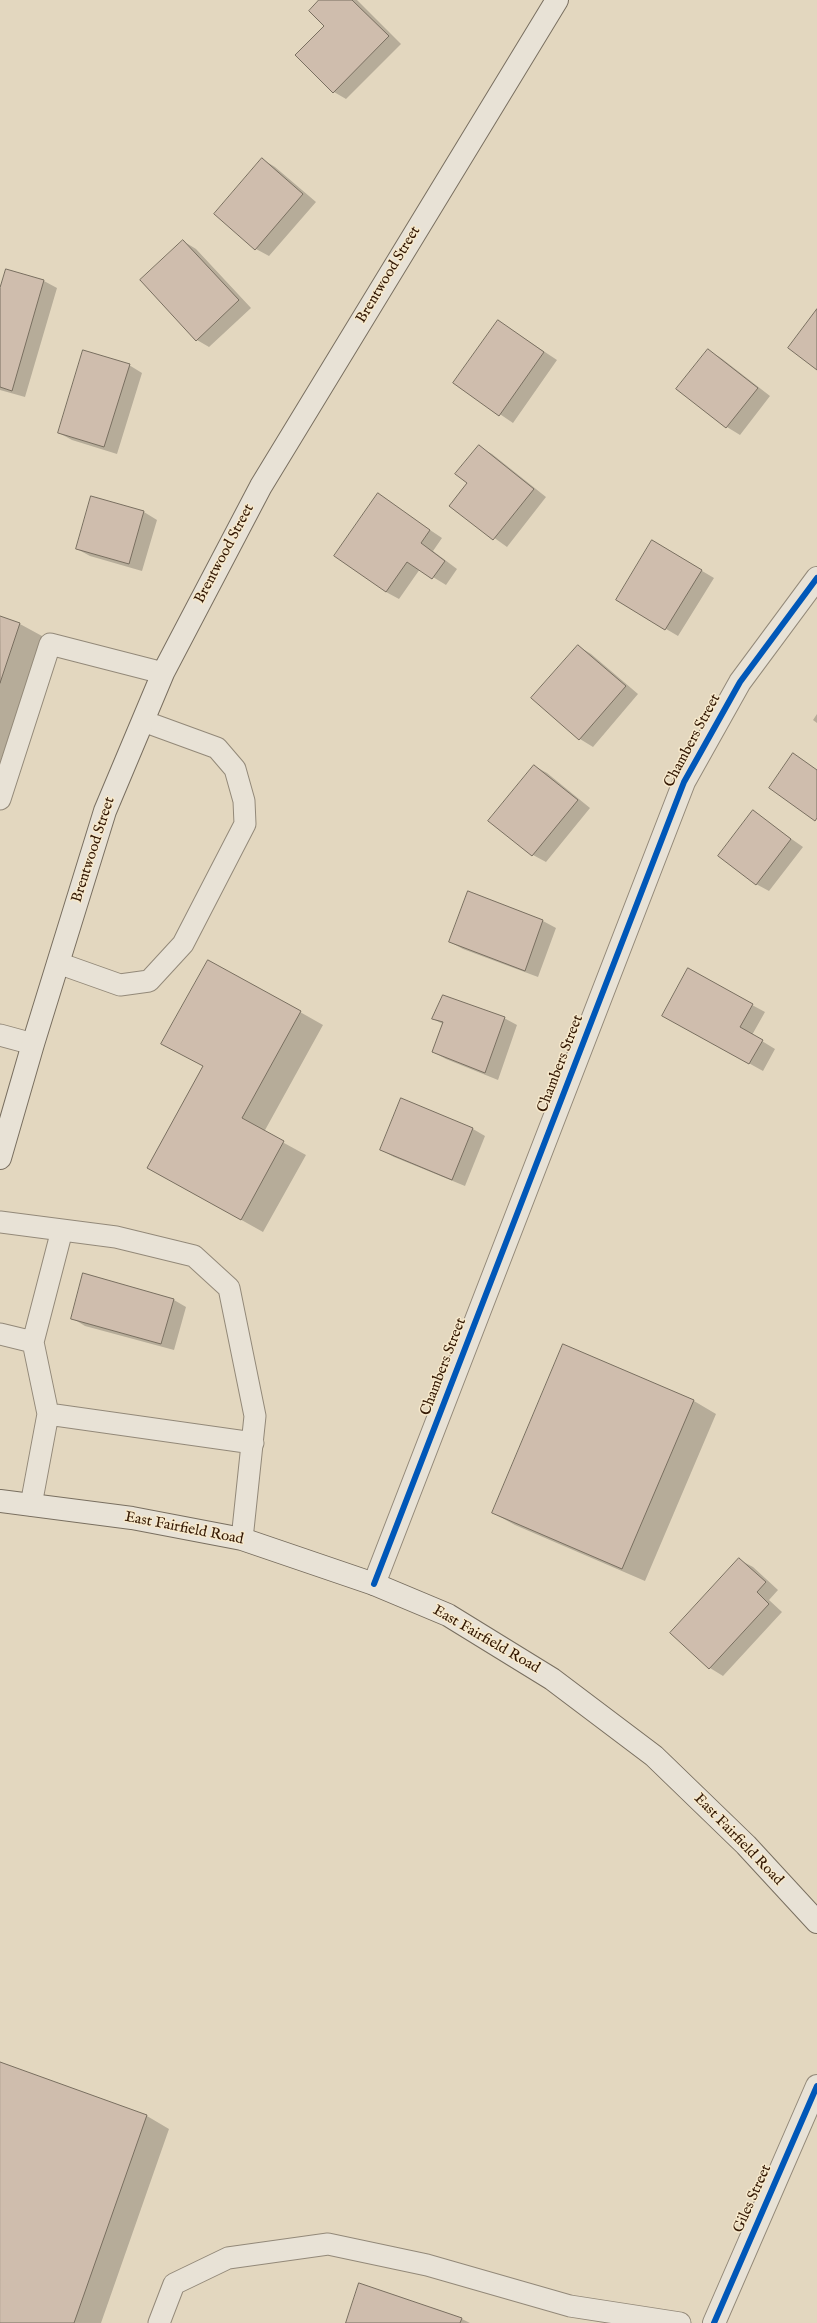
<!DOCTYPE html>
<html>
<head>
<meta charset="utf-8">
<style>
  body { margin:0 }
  canvas { display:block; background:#e3d7bf }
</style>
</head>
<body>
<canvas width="817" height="2323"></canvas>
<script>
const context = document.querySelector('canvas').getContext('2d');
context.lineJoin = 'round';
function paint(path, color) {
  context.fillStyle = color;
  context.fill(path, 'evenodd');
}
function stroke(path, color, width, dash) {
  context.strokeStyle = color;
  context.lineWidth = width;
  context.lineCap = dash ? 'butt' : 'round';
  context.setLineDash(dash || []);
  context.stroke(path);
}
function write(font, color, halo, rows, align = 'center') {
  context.font = font + ' "IM FELL English",serif';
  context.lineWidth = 3;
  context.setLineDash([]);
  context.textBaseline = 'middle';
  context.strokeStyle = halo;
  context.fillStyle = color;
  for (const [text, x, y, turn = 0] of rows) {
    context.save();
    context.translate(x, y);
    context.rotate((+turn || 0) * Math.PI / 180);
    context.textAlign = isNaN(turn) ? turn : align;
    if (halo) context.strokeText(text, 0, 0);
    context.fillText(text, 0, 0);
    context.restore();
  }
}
const shadow = new Path2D(`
  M321,0H357L401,44L346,99L334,92Z
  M262,159L275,167L316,202L269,256L256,249Z
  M183,241L196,249L251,308L209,347L197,340Z
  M44,281L57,288L25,397L0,390V292Z
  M498,321L557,360L513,423L454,383Z
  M708,350L721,358L770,396L740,435L727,427L678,389Z
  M129,365L142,373L117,454L72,440L59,433Z
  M479,447L492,454L546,497L507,547L450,506L468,483Z
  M378,495L442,538L433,551L457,569L446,585L420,569L399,599L386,592Z
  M92,497L144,512L157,520L142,571L90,556L77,549Z
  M653,542L714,578L678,636L617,600Z
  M0,617L20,624L42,636L0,763Z
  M578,646L591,654L638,694L593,747L580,739L533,698Z
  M817,714V723L813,720Z
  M534,766L547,773L590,808L546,862L533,855Z
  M753,812L803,847L769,891L756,884Z
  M468,892L543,921L556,928L538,977L463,949L450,942Z
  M752,1005L765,1012L752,1035L775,1049L763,1071L676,1023Z
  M300,1012L323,1025L264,1132L306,1155L263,1232L170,1180L204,1066Z
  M504,1018L517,1025L498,1080L446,1059L433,1052L443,1024L433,1019Z
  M473,1129L485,1136L465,1186L394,1157L381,1150Z
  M174,1300L186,1307L174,1350L85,1326L72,1318Z
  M564,1345L694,1401L716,1414L645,1581L515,1525L493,1513Z
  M740,1560L753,1567L778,1590L769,1600L782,1612L723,1676L710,1668L672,1633Z
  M0,2063L147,2116L169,2129L101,2323H0Z
  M360,2284L462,2319L470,2323H347Z`);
const building = new Path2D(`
  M319,0H352L389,36L333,93L295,55L324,26L309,11Z
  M262,158L303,194L255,250L214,214Z
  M183,240L239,300L196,341L140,280Z
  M6,269L44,280L12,391L0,387V288Z
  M817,309V370L788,348Z
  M498,320L544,352L499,416L453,383Z
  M708,349L758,388L726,428L676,389Z
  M83,350L130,364L104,447L58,433Z
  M479,445L534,489L493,540L449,506L467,483L455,474Z
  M378,493L430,530L421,543L445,561L432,579L407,562L386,592L334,556Z
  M91,496L144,511L129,564L76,549Z
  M652,540L702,570L665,630L616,600Z
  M0,616L20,623L0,683Z
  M578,645L626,686L579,740L531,698Z
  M793,753L817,770V818L815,821L769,788Z
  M534,765L578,800L532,856L488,821Z
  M753,810L791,839L756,885L718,856Z
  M468,891L543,920L525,971L449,942Z
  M208,960L301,1011L242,1118L284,1141L241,1220L147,1168L203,1066L161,1044Z
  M688,968L753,1004L740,1027L763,1040L749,1064L662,1016Z
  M443,995L505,1017L485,1073L432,1052L443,1022L432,1019Z
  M401,1098L473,1128L452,1180L380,1150Z
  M83,1273L174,1299L161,1344L71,1319Z
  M563,1344L694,1400L622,1569L492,1513Z
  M739,1558L766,1582L757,1592L769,1604L709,1669L670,1633Z
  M0,2062L147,2115L74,2323H0Z
  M359,2283L462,2318L460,2323H346Z`);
const lane = new Path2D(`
  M0,799L50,644L163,673
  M58,963L120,985L149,981L183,944L245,824L244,801L235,769L217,748L143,721
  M0,1035L33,1044
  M0,1222L116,1237L194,1256L229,1288L255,1416L242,1539
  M0,1334L33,1342L48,1414
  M33,1342L62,1230
  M31,1505L48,1414L253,1443
  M159,2323L174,2284L228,2258L328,2244L427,2265L570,2306L680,2323`);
const street = new Path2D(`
  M374,1584L684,782L740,682L817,578
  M714,2323L817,2086`);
const secondary = new Path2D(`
  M0,1158L33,1044L105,811L163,673L261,486L557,0
  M0,1501L132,1518L242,1539L374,1584L448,1615L552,1679L654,1756L746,1845L817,1922`);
const cycleway = new Path2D(`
  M374,1584L684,782L740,682L817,578
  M714,2323L817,2086`);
const streetNames = [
  ["Brentwood Street",389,275,-59],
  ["Brentwood Street",225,554,-62],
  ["Chambers Street",693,741,-62],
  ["Brentwood Street",94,850,-72],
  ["Chambers Street",561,1064,-69],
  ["Chambers Street",444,1367,-69],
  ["East Fairfield Road",184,1529,11],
  ["East Fairfield Road",486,1640,30],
  ["East Fairfield Road",738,1840,46],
  ["Giles Street",753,2199,-66]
];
paint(shadow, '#0003');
paint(building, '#cfbdad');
stroke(building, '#796f60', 1);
stroke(lane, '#938979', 23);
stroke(street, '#938979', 24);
stroke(secondary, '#796f60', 24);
stroke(lane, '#e8e2d6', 21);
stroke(street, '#e8e2d6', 22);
stroke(secondary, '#e8e2d6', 22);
stroke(cycleway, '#0057b8', 6);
write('15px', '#331803', '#f7e9cc', streetNames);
</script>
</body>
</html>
